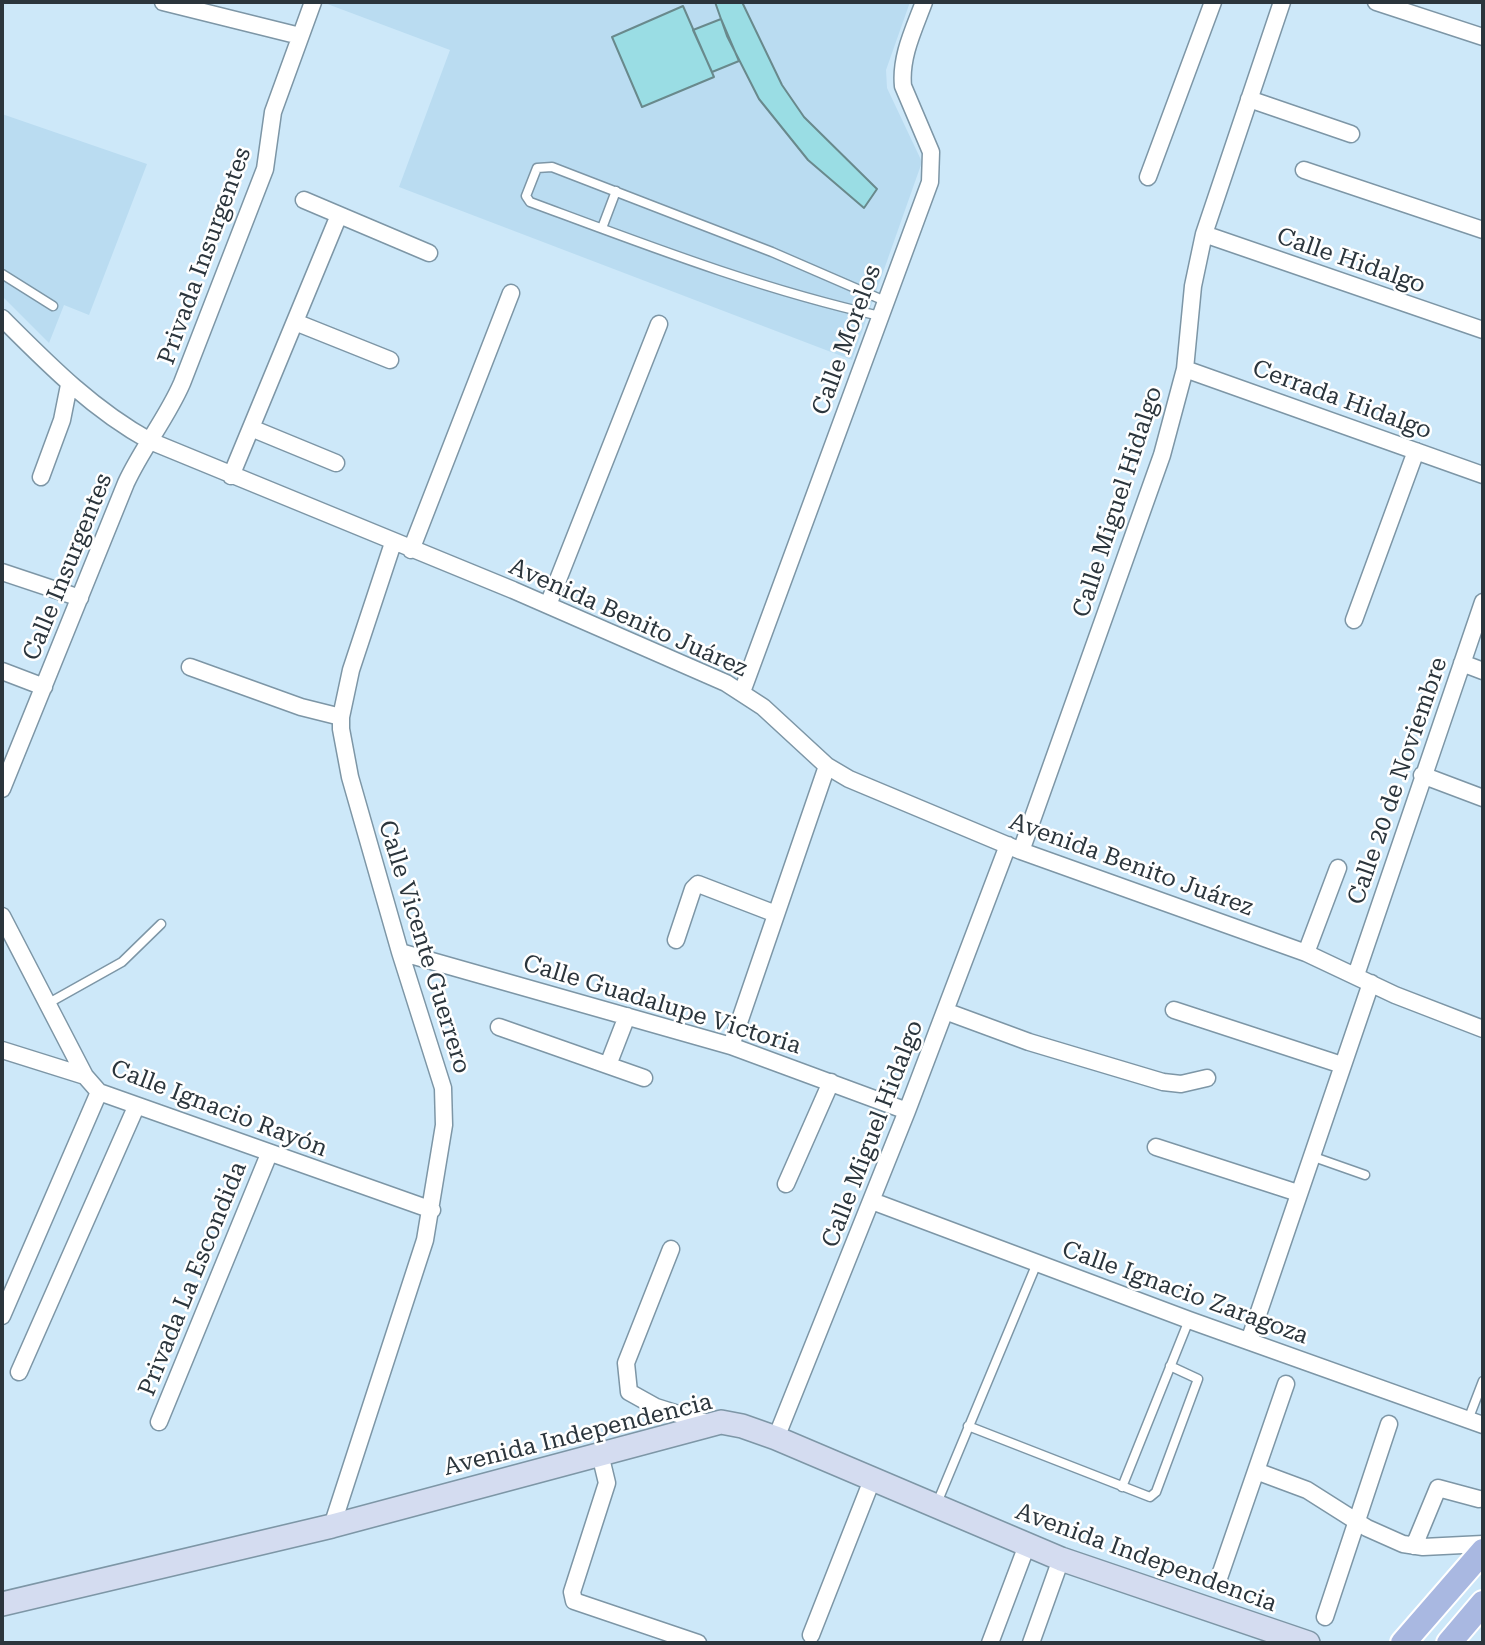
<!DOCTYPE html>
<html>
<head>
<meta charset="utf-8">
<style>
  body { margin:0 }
  #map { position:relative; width:1485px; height:1645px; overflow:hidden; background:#cde8f9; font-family:"Roboto Serif",serif }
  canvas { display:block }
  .frame { position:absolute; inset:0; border:4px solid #2b353c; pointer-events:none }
</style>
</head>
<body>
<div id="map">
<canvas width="1485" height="1645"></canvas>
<div class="frame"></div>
</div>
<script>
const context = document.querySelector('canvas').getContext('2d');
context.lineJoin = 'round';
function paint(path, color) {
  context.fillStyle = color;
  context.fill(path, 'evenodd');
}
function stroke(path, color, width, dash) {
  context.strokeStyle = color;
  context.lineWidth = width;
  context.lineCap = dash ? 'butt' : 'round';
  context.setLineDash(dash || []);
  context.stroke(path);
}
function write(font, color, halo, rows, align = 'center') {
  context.font = font + ' "Roboto Serif",serif';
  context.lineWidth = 5;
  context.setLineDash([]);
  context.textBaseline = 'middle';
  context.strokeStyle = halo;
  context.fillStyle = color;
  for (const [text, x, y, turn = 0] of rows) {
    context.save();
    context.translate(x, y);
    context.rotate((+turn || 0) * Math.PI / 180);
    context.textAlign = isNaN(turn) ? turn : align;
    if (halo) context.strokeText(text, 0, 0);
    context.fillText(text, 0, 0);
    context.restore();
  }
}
const built = new Path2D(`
  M322,2H910L886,70L887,88L922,162L852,360L399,187L450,50Z
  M2,114L147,164L89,315L64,305L49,343L2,296Z`);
const building = new Path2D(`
  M715,2H742L782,85L804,117L877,189L864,208L808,160L759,99L727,36Z
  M683,6L714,77L642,107L612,37Z
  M721,19L739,61L712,72L693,30Z`);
const lane = new Path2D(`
  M602,228L616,191
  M2,274L53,306
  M880,316C759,289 646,245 530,202L526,196L537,168L552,167L772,252L885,301
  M47,1004L122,962L161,924
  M1311,1156L1365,1175
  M1468,1420L1483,1381
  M968,1426L1150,1497L1156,1492L1198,1379L1170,1366
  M1122,1487L1189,1320
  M937,1503L1037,1263`);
const street = new Path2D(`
  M163,2L300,36
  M1376,2L1483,37
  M1249,99L1351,134
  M1304,170L1483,230
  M1148,177L1213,2
  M304,200L429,253
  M1204,234L1483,330
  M2,318C48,364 92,409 150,441L513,590L726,683L763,707L827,766L849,779L1021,851L1306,953L1395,995L1483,1029
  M295,322L390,360
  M1185,369L1483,475
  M251,428L336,463
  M231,476L339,215
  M41,477L62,420L69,385
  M411,550L511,293
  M2,572L80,598
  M548,605L659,324
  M1354,620L1416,451
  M1462,663L1483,671
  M190,667L301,707L341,717
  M2,671L44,687
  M742,692L930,182L931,152L903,86C900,57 914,29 924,2
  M1422,775L1483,798
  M2,789L126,483C142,448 167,418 182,383L265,169L273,112L313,2
  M1021,851L1162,455L1185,369L1193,286L1204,234L1282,2
  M2,916L85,1076L99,1092L432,1210
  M676,940L693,889L698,884L776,914
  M400,952L731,1046L907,1111
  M1306,953L1338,868
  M1356,975L1483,602
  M1174,1010L1342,1065
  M945,1011L1029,1042L1163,1082L1181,1084L1207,1078
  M499,1027L644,1078
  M731,1046L827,766
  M2,1050L85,1076
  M608,1065L627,1016
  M1156,1147L1298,1193
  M786,1184L831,1082
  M872,1201L1189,1320L1483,1425
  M671,1249L626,1363L629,1392L656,1407L710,1424
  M2,1316L99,1092
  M1249,1341L1371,983
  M19,1372L136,1107
  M159,1422L269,1154
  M776,1438L907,1111L1008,845
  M600,1454L607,1483L572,1592L574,1601L698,1643
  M1256,1471L1307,1490L1367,1528L1403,1544L1423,1547L1483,1544
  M332,1526L425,1240L444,1125L443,1088L400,952L350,777L341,729V717L351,670L393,543
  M1414,1546L1438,1488L1479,1499
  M1219,1578L1286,1384
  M1325,1617L1389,1424
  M811,1635L872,1480
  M990,1643L1027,1545
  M1031,1643L1061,1559`);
const secondary = new Path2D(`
  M2,1604L332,1526L721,1422L742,1426L776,1438L1061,1559L1308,1643`);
const primary = new Path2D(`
  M1403,1643L1483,1551
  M1449,1643L1483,1603`);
const streetNames = [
  ["Privada Insurgentes",205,256,-70],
  ["Calle Hidalgo",1351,261,19],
  ["Calle Morelos",847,340,-70],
  ["Cerrada Hidalgo",1342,400,20],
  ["Calle Miguel Hidalgo",1118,502,-72],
  ["Calle Insurgentes",68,567,-68],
  ["Avenida Benito Juárez",628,618,24],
  ["Calle 20 de Noviembre",1398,781,-71],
  ["Avenida Benito Juárez",1131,865,20],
  ["Calle Vicente Guerrero",424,947,73],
  ["Calle Guadalupe Victoria",662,1005,17],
  ["Calle Ignacio Rayón",219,1109,21],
  ["Calle Miguel Hidalgo",873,1134,-69],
  ["Privada La Escondida",193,1279,-68],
  ["Calle Ignacio Zaragoza",1185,1293,20],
  ["Avenida Independencia",578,1435,-14],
  ["Avenida Independencia",1146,1558,20]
];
paint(built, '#badcf1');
paint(building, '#9adde4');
stroke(building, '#69898c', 2);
stroke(lane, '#7d96a6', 11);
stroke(street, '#7d96a6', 19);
stroke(secondary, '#7d96a6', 26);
stroke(primary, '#fff', 28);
stroke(lane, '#fff', 8);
stroke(street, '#fff', 16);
stroke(secondary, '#d4dcf0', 23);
stroke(primary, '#a9b8e1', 24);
write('24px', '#2b353c', '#fff', streetNames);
</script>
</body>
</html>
